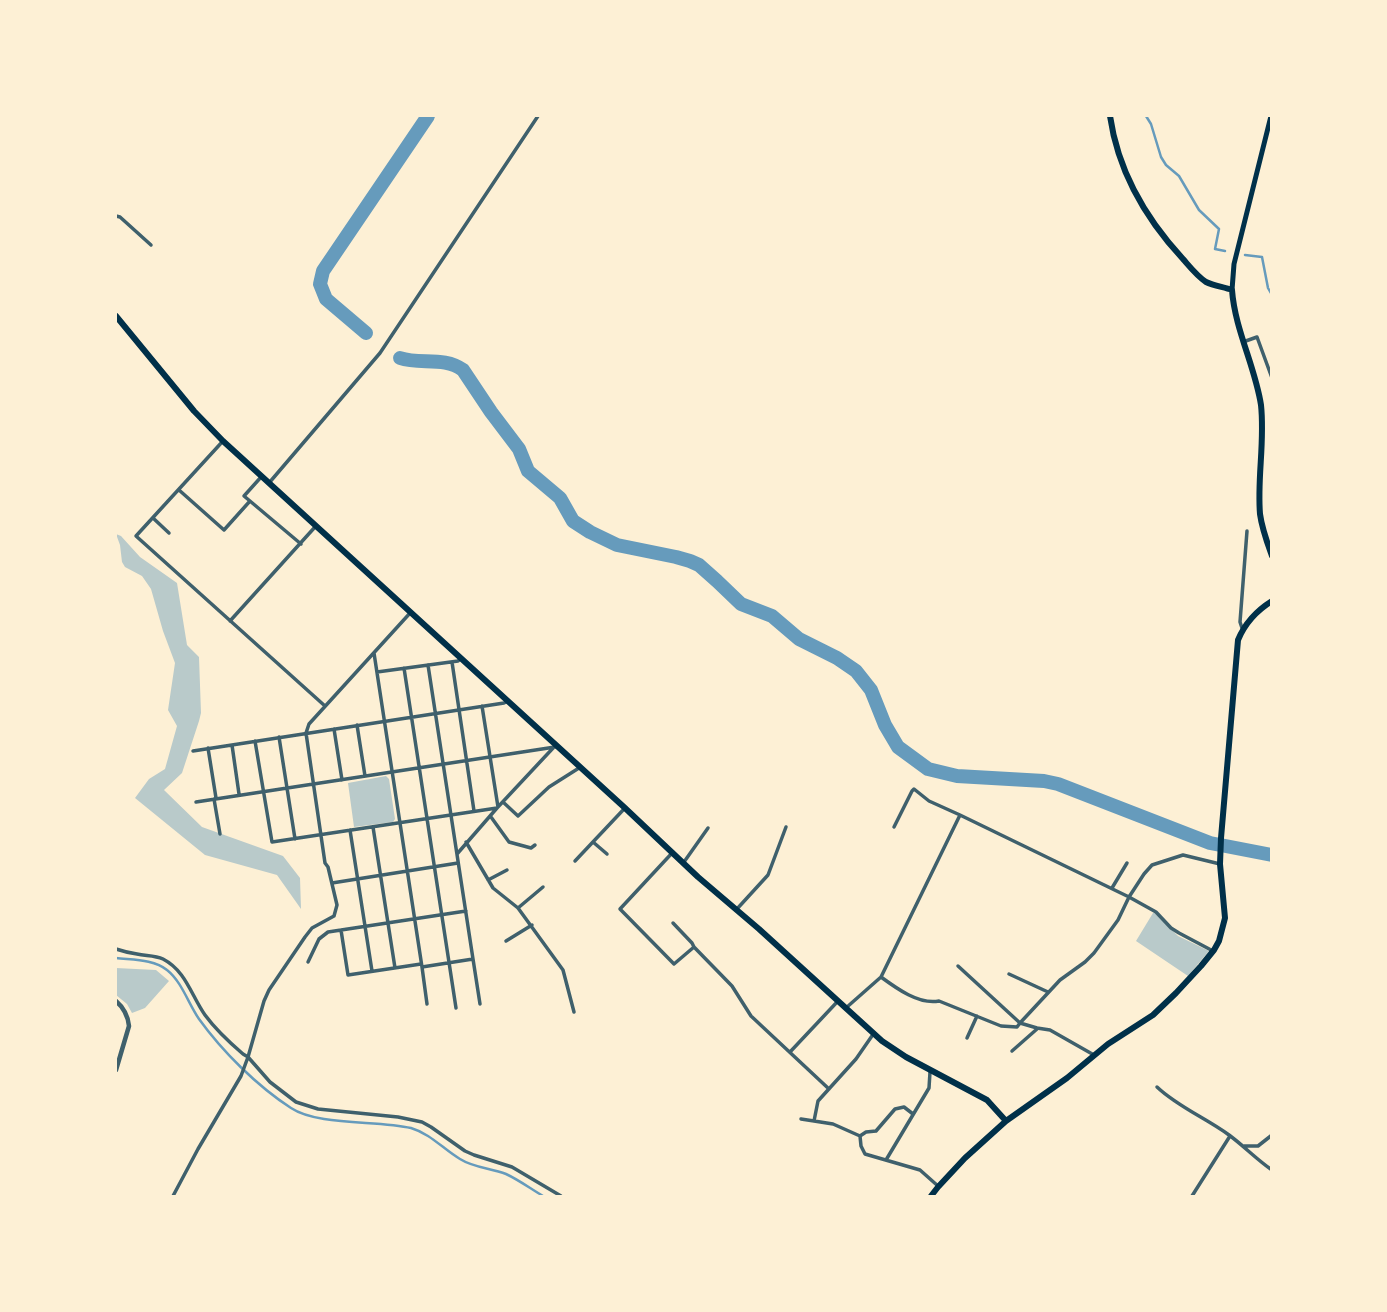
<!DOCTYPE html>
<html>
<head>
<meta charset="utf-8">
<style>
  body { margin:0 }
  #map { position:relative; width:1387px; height:1312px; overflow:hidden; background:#fdf0d5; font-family:Arial,sans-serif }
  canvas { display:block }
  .frame { position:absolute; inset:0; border:117px solid #fdf0d5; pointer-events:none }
</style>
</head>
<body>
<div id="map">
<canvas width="1387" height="1312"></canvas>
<div class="frame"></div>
</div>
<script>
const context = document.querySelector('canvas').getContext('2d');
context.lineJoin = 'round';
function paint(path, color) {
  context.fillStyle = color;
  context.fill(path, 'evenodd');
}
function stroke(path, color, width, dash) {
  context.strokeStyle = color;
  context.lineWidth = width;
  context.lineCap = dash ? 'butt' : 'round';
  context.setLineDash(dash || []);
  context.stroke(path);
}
const green = new Path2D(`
  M116,534L121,536L140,557L177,583L187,645L199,657L201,713L199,721L182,773L164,790L202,827L283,856L300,878L301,909L277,875L205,855L135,798L149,779L165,769L177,726L168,710L175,663L163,631L151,589L142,576L125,567L122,562L120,545Z
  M386,776L389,779L395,819L393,822L354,827L348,783Z
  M1153,913H1155L1178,936L1209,951L1188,976L1136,941Z
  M116,968L156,970L169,981L145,1008L132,1013L127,1004L116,995Z`);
const stream = new Path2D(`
  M1146,116L1151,124L1161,157L1166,165L1179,176L1199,210L1219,229L1215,249L1225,251
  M1245,255L1262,257L1268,288L1272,295
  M116,958C132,960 154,959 167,970C182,982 188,1003 199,1019C222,1051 257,1086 291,1108C318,1126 378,1120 411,1128C431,1134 443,1149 460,1159C474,1168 491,1168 506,1174C519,1180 531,1189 543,1196`);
const river = new Path2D(`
  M366,333L326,299L320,284L323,271L428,116
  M400,358C420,365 444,356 463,370L491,412L519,449L528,471L560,498L573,521L590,532L617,545L676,557L690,561L699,565L717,581L741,604L772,616L799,639L837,658L856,671L871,690L885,725L898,747L928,769L957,776L1044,781L1058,784L1210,843L1272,855`);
const minor = new Path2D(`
  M116,216L120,217L151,245
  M1243,342L1257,337L1272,378
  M223,441L136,536L325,706
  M262,476L244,496L301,544
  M269,483L380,353L538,116
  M179,490L224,530L250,501
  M153,518L169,533
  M230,621L315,527
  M1242,628L1240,622L1247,531
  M374,653L422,967L473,959L428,665
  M452,662L474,811
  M404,668L456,1008
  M377,672L458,661L461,658
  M482,706L498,807
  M357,725L365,776
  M334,729L342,780
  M279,737L295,839
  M255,741L272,842L497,808
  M232,745L239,794
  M208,748L216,798
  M193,751L504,703L508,701
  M214,799L220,834
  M196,802L555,747
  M503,802L518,816L549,787L579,768
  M491,817L509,842L531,848L535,845
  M373,827L395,968
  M894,827L912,791L914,789L929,801L960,815
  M350,830L372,971
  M466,842L493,888L518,908L563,970L574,1012
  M593,842L607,854
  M673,852L620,909L674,964L694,947L732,986L751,1016L829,1089
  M457,854L497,808L554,747
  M575,861L624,809
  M684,862L708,828
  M488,880L507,870
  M332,883L458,863
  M1112,888L1127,863
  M518,908L543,887
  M736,910L768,875L786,827
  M673,923L692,943L694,947
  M341,930L348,975L421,964
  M506,941L532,925
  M116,949C122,951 130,953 137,954C146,956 155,955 163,959C186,971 191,995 205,1015C216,1030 229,1042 243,1054L248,1057L270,1082L296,1102L318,1109L398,1117L422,1122L431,1127L465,1151L474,1155L512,1167L561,1196
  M473,959L480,1004
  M308,962L319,939L328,932L466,911
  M958,966L1020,1023L1060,980L1085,962L1094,953L1118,920L1129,897L1144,874L1152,865L1183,855L1220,864
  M422,967L427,1004
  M1009,974L1048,992
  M881,977C896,988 919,1005 939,1001L1001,1026L1017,1027L1020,1023L1037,1028L1050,1030L1094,1055
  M847,1007L881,977L960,815L1129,897L1156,912L1171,928L1179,933L1213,951
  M874,1033L856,1059L818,1101L814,1121L833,1124L860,1136L861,1146L865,1154L920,1170L938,1186
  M967,1038L977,1016
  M1012,1051L1037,1029
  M790,1052L838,1001
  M1157,1087C1178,1107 1206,1118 1229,1135C1244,1146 1256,1159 1272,1170
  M801,1119L814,1121
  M860,1136L866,1132L876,1131L895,1109L904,1107L913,1114
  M1244,1146H1258L1272,1135
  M886,1160L929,1088L930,1072
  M173,1196L198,1149L241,1076L248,1057L264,1001L269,990L305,937L312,928L334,916L337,905L328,867L325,863L306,733L309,724L411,612
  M1192,1196L1230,1136`);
const tertiary = new Path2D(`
  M116,1001C124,1008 128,1016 129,1026L116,1070`);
const secondary = new Path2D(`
  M1232,290L1234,264L1271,116`);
const primary = new Path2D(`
  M1110,116C1118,171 1145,218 1183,259C1190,267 1197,276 1206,282C1214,286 1224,287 1232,290C1235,330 1255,366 1261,405C1265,442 1257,478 1260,514C1262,529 1267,542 1272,556
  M116,316L194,411L223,441L625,808L698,877L759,929L882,1041L906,1057L987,1100L1006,1121
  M931,1196L938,1187L965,1158L1006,1121L1067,1078L1108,1044L1153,1015L1176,993L1201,966L1214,950L1219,941L1225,918L1220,864L1221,838L1238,640C1245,623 1256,611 1272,601`);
paint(green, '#b9caca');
stroke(stream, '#669bbc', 2.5);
stroke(river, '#669bbc', 14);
stroke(minor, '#3f606c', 3.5);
stroke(tertiary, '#3f606c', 4.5);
stroke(secondary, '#003049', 5);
stroke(primary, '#003049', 6);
</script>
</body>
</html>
